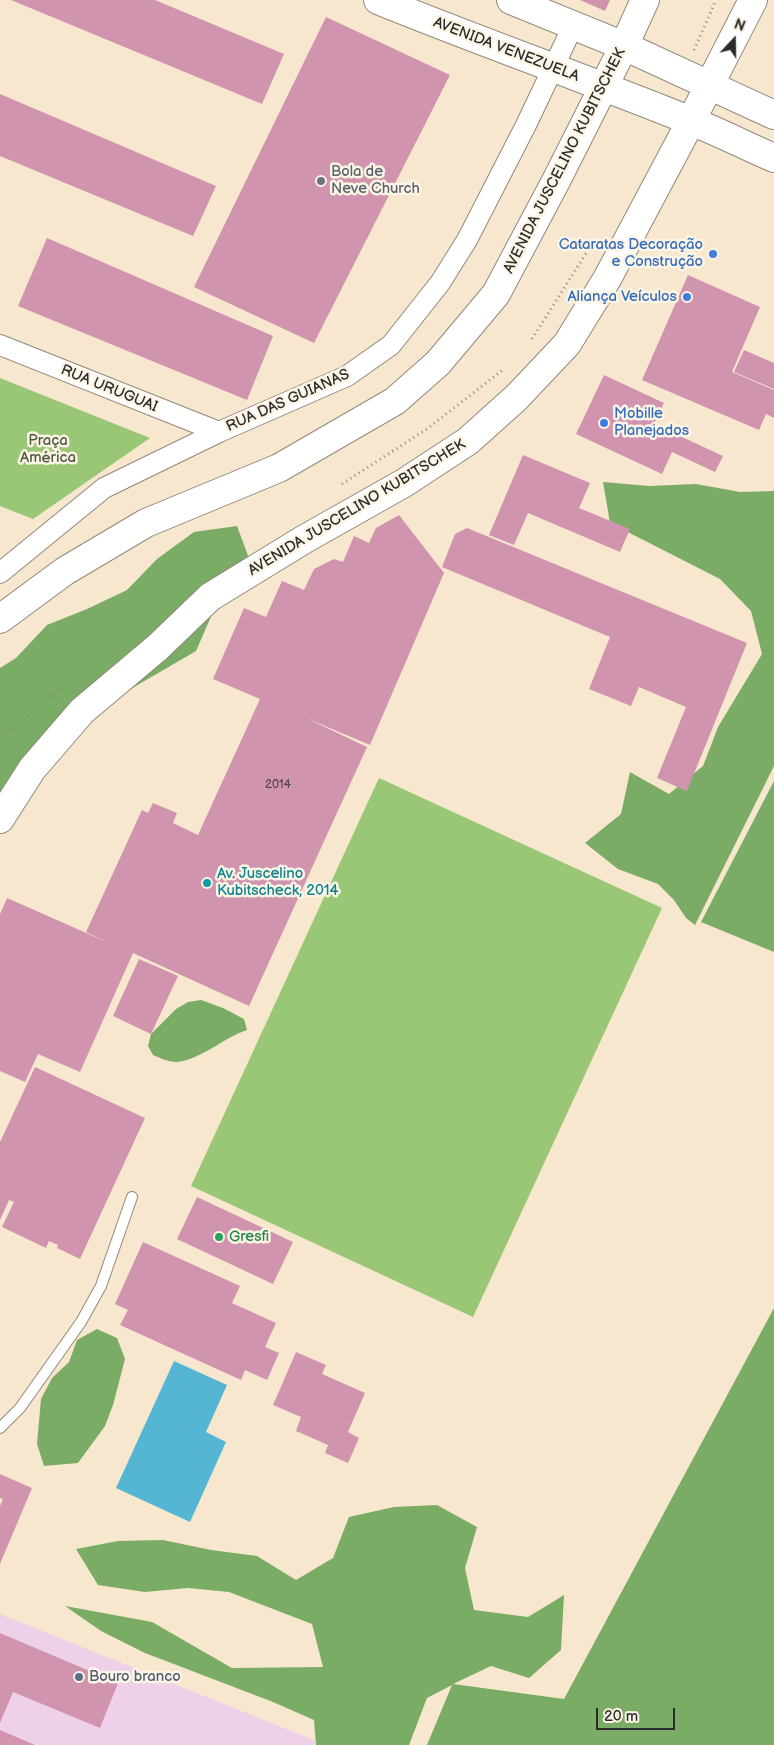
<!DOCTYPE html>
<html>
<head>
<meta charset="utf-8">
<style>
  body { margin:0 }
  #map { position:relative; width:774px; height:1745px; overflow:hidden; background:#f7e7ce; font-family:"Balsamiq Sans",sans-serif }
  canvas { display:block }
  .north { position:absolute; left:709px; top:15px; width:50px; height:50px; -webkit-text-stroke:4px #fcf5e5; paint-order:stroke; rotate:21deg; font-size:14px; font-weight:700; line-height:20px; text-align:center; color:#2b2b2b }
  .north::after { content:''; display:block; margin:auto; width:18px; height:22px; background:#2b2b2b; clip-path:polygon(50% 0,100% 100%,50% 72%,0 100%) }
  .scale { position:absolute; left:596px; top:1708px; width:79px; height:22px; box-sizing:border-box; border:2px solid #2b2b2b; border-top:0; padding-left:6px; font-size:15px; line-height:18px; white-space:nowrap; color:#2b2b2b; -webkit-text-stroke:4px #fcf5e5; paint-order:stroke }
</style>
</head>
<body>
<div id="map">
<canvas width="774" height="1745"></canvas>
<div class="north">N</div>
<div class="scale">20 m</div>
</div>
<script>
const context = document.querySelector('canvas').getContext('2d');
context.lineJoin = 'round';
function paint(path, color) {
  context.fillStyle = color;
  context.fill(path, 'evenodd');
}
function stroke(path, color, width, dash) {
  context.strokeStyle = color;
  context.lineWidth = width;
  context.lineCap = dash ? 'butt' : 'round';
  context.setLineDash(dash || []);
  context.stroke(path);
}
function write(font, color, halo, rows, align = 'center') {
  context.font = font + ' "Balsamiq Sans",sans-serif';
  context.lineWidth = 5;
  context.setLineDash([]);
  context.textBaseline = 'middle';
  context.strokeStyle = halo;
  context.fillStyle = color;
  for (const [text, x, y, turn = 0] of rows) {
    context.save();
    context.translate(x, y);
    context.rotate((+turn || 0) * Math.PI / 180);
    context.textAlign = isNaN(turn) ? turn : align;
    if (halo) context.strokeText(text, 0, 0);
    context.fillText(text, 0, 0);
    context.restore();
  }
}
const built = new Path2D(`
  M0,1614L316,1741L314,1745H0Z`);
const green = new Path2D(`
  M0,378L150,438L33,519L0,506Z
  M379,778L662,908L473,1317L191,1186Z`);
const forest = new Path2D(`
  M603,482L649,486L696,484L740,492L774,491V766L695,925L686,918L674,900L658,884L618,869L585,843L621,814L630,772L669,794L703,766L718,727L762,654L751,611L720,579L610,523Z
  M237,526L253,569L213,612L196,651L86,715L0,811V668L16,658L47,625L87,609L127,590L157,559L194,532Z
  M774,781V952L701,922Z
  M201,1000L223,1008L244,1019L247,1030C223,1038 201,1060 176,1062C168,1062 160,1058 153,1055L148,1046L151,1034L176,1009L188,1002Z
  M774,1308V1745H427L452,1685L427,1698L409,1745H316L314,1720L273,1702L145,1653L101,1631L65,1606L152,1622L232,1668L323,1667L312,1624L229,1592L188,1588L145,1592L98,1585L76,1549L118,1541L163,1540L211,1550L257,1556L296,1580L333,1558L349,1517L394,1507L437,1505L477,1527L465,1568L474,1610L528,1617L564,1595L561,1650L529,1678L491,1666L453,1684L564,1699Z
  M97,1329L117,1338L125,1359L113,1405L105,1426L78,1463L44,1466L37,1444L41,1399L52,1378L69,1362L77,1340Z`);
const water = new Path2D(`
  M174,1361L227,1385L206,1432L226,1442L190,1522L116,1488Z`);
const building = new Path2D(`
  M11,0H155L284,54L262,104Z
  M580,0H610L605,11Z
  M326,17L450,75L314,343L194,287Z
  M0,94L216,186L193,236L0,156Z
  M47,238L273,336L247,400L18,306Z
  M688,275L760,307L732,372L774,390V418L766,414L759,430L642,380Z
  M744,350L774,363V389L734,372Z
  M604,375L664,403L654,424L723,456L715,472L672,452L662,474L576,434Z
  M523,455L590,483L579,508L630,529L620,552L528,513L514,545L489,535Z
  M399,515L444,573L370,745L306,718L367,747L249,1006L133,953L80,1072L38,1054L25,1082L0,1071V914L7,898L109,943L86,932L142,810L148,813L153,803L177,813L173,823L198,835L260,699L213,679L244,608L266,617L282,581L304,590L314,569L334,559L343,562L354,536L369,543L376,528Z
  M467,528L747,643L687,791L657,778L686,707L639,687L631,706L589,689L610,637L442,567L455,534Z
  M139,959L178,976L151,1034L113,1016Z
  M35,1067L145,1118L80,1259L57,1248L58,1245L49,1241L46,1248L2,1227L14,1202L9,1200L0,1220V1142Z
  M197,1197L293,1242L273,1284L177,1239Z
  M143,1242L240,1286L232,1303L276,1323L265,1347L279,1353L267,1380L245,1370L241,1380L120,1325L128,1310L115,1304Z
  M296,1352L326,1365L322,1374L365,1393L348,1432L359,1438L348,1463L325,1453L328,1445L296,1431L301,1417L273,1405Z
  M0,1474L32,1488L0,1564V1506L3,1499L0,1498Z
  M0,1633L118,1683L100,1728L13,1692L0,1723Z
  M0,1730L35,1745H0Z`);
const path = new Path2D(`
  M694,50L716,0
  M532,339L595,239
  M342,484L427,429L504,369
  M0,738L98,659`);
const service = new Path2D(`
  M0,1428L20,1408L81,1322L101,1286L132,1197`);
const minor = new Path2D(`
  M0,345L219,432
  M0,573L104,488L219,432L347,376L391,345L440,283L467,240L526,125L573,26`);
const secondary = new Path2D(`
  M378,0C481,42 587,79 691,121C719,132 746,146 774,158
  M511,0L624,46L774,115`);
const primary = new Path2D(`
  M0,619L65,571L146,523L279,468L395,401L438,363L496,294L557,179L624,46L645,0
  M0,819L32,769L82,711L158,647L210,597L303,540L404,483L468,441L517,397L567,344L607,279L691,121L753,0`);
const markers = [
  [321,181,5,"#6b7280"],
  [713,254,5,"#3f7fe0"],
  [687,297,5,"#3f7fe0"],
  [604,423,5,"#3f7fe0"],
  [207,883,5,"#0f9aa8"],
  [219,1237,5,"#2e9e5b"],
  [79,1677,5,"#5c6f8a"]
];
const numberNames = [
  ["2014",278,785]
];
const streetNames = [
  ["AVENIDA VENEZUELA",506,50,21],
  ["AVENIDA JUSCELINO KUBITSCHEK",565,161,-63],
  ["RUA URUGUAI",109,389,22],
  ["RUA DAS GUIANAS",288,401,-24],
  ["AVENIDA JUSCELINO KUBITSCHEK",357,508,-31]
];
const worshipNames = [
  ["Bola de",331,172],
  ["Neve Church",331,189]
];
const shopNames = [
  ["Cataratas Decoração",703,245],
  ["e Construção",703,262],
  ["Aliança Veículos",677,297],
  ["Mobille",614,414,"left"],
  ["Planejados",614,431,"left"]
];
const parkNames = [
  ["Praça",48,441],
  ["América",48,458]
];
const cultureNames = [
  ["Av. Juscelino",217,874],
  ["Kubitscheck, 2014",217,891]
];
const leisureNames = [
  ["Gresfi",229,1237]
];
const serviceNames = [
  ["Bouro branco",89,1677]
];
paint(built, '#eed0e8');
paint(green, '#99c775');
paint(forest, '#7aac66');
paint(water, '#54b6d2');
paint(building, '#d194ae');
stroke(service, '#91897c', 12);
stroke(minor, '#91897c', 22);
stroke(secondary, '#91897c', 30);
stroke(primary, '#91897c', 30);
stroke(path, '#91897c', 3, [1, 4]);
stroke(service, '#fff', 10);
stroke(minor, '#fff', 20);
stroke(secondary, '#fff', 28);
stroke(primary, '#fff', 28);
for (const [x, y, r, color] of markers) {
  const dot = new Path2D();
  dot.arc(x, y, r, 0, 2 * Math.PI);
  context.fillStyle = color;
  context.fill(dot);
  stroke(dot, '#fcf5e5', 2);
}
write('12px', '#54454c', null, numberNames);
write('15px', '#2b2b2b', '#fcf5e5', streetNames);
write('15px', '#5b616d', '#fcf5e5', worshipNames, 'left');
write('15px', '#366cbe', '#fcf5e5', shopNames, 'right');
write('15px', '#4c5a41', '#fcf5e5', parkNames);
write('15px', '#0d838f', '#fcf5e5', cultureNames, 'left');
write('15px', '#27864d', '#fcf5e5', leisureNames, 'left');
write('15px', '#4e5e75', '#fcf5e5', serviceNames, 'left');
</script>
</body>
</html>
